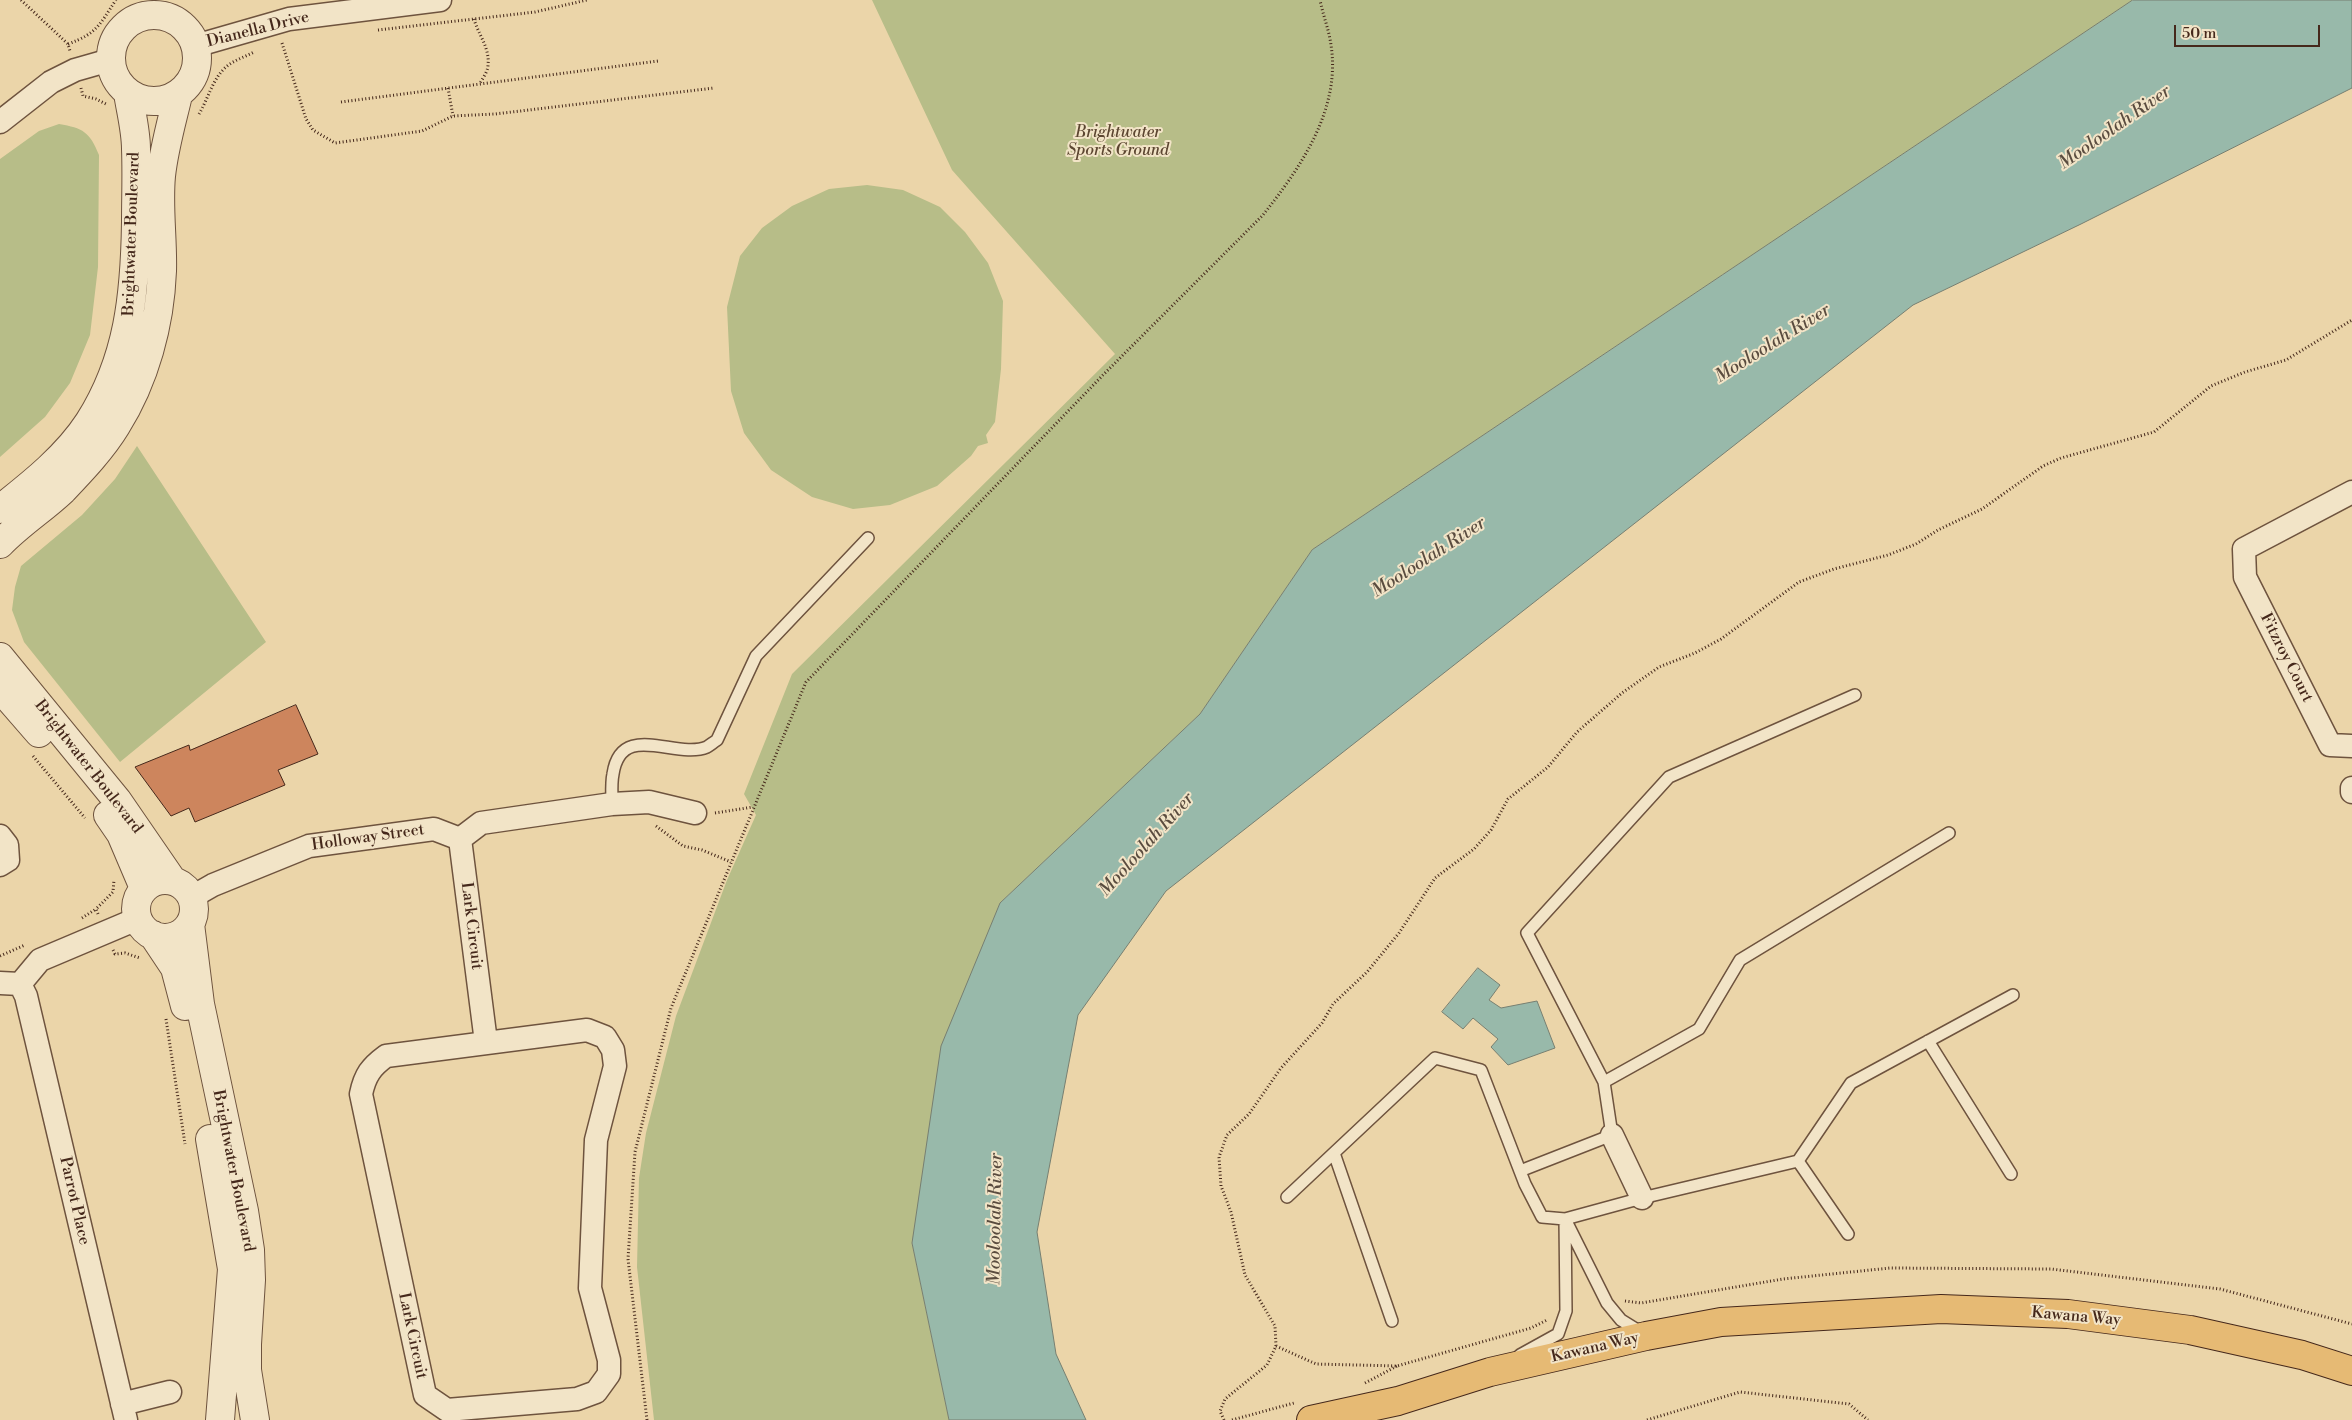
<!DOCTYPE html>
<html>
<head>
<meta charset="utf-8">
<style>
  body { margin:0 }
  #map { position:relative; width:2352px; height:1420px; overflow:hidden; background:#ebd5a9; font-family:"Libre Bodoni",serif }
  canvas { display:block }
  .scale { position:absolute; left:2174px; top:25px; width:146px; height:22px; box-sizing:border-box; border:2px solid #45281b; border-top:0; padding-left:6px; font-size:15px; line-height:18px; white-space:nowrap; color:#45281b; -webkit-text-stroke:4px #f2e4c7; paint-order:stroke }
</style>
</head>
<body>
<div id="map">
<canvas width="2352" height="1420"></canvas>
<div class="scale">50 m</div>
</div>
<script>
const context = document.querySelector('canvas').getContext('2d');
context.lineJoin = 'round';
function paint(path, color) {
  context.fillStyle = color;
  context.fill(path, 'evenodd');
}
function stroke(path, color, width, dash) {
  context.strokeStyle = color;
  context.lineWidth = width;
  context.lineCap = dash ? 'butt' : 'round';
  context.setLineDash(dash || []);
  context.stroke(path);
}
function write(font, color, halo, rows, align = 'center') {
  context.font = font + ' "Libre Bodoni",serif';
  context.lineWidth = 4;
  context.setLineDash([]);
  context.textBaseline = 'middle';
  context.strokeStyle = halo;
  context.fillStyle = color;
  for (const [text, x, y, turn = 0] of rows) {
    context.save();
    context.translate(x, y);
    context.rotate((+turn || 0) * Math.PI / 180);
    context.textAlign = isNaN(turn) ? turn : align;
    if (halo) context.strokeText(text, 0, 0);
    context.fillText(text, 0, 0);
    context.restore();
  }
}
const green = new Path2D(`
  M872,0H2133L1312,550L1200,714L1000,903L912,1243L949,1420H654L637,1267L639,1178L646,1133L676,1016L727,880L756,815L744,794L792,674L1115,354L952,170Z
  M59,124C83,128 90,132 99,155L98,267L90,335L70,383L45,417L0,457V159L39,131Z
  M867,185L903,190L940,207L965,232L988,263L1003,301L1001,369L995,422L986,435L988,443L978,446L971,456L937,486L890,505L853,509L812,497L771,470L744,433L731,391L727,307L740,256L762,228L792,206L829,189Z
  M137,446L266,642L120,762L24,642L12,610L15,587L21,566L82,515L115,479Z`);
const water = new Path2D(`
  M2133,0H2352V88L2081,224L1913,305L1166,891L1078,1015L1037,1232L1056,1354L1086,1420H949L912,1243L941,1046L1000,903L1200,714L1312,550Z
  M1478,968L1500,985L1489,1000L1501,1008L1537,1001L1555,1048L1508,1065L1491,1047L1498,1039L1473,1018L1463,1029L1442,1012Z`);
const building = new Path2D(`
  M296,705L318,754L278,770L285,785L195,822L189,808L171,816L135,767L189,745L190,750Z`);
const path = new Path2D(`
  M21,0L68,44L70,51
  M474,19C478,34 490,48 488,65C488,71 483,78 480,83
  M378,30L535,12L587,0
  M282,43L306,119L313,130L335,143L422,131L453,116L495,114L714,88
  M68,44C98,33 99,25 116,0
  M81,88L83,96L96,99L106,104
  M448,88L453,116
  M341,102L658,61
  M199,114C208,99 213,78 226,67C234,60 245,57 254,52
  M33,756L85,818
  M715,813L753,807
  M656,826L683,846L702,850L731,862
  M98,914L96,909L113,892L114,880
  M82,918L96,909
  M113,950L115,954L125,953L140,958
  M0,956L25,945
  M166,1019L185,1144
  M1625,1301L1641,1303L1783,1279L1890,1268L2051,1269L2220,1289L2352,1324
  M1276,1346L1316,1364L1397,1366L1531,1328L1547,1320
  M1365,1383L1397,1366
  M647,1420L628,1259L635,1152L671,1008L806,682L1104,374L1263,215C1301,167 1341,109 1331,45C1329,30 1323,15 1320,0
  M1224,1420L1220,1411L1225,1399L1267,1365L1276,1346L1275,1326L1245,1275L1231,1212L1221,1186L1219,1157L1227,1135L1249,1114L1281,1068L1322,1023L1333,1004L1367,972L1399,933L1435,878L1474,849L1491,830L1508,799L1548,767L1577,732L1622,693L1659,667L1695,653L1721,639L1799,582L1834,569L1888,555L1916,544L1938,530L1982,509L2043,466L2061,458L2154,432L2211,386L2245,372L2286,360L2352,320
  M1232,1420L1294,1403
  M1647,1420L1740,1392L1849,1404L1868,1420`);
const service = new Path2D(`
  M612,804C612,794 611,783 613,774C621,720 676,760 707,747C710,745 714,742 717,740L756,656L868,538
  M1928,1041L2011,1174
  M1604,1082L1527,933L1669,777L1855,695
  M1334,1153L1392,1321
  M1798,1161L1848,1234
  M1520,1171L1612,1135L1604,1082L1699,1029L1740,960L1949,833
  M1287,1197L1435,1058L1481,1070L1525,1184L1542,1217L1565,1219L1642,1198L1798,1161L1851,1083L2013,995
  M1520,1355L1558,1334L1566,1311L1565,1219L1607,1303L1621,1320L1642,1333`);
const minor = new Path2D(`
  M195,46L289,19L440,0
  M0,122L51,82L75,70L110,60
  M2352,492L2244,549L2245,577L2330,745L2352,746
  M2352,788V792
  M0,836L7,845L8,860L0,865
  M460,839L486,1042
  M192,897L213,885L309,846L434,829L460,839L481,823L612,804L649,802L695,813
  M0,983L20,984L40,960L137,919
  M20,984L26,996L126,1420
  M587,1030L605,1037L613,1050L615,1066L596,1140L590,1288L609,1360V1374L596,1392L577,1399L447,1410L425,1395L361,1094C365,1075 371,1067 386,1056Z
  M1612,1135L1642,1198
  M122,1404L170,1392`);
const tertiary = new Path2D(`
  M111 58a43 43 0 1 1 86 0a43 43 0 1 1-86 0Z
  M0,509C32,484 67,456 89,422C129,359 135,294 136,222C136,198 137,173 136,149C136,131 131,112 128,93
  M0,544C19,524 43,509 63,490C82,470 102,449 116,426C145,380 160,324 162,271C163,240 158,207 161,176C164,148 172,121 178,95
  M0,657L117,800L172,880
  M0,688L39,733
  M108,815L121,834L144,888
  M136 909a29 29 0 1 1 58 0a29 29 0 1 1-58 0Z
  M190,924L200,1004L244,1211L250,1250L251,1280L247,1344V1370L255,1420
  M153,935L175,968L185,1006
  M210,1139L232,1269L220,1420`);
const primary = new Path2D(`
  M1311,1420L1398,1401L1490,1372L1646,1336L1721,1322L1941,1309L2068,1314L2190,1330L2302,1355L2352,1371`);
const streetNames = [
  ["Dianella Drive",258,30,-14],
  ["Brightwater Boulevard",132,234,-88],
  ["Fitzroy Court",2286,658,63],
  ["Brightwater Boulevard",88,767,52],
  ["Holloway Street",368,838,-8],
  ["Lark Circuit",471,926,83],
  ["Brightwater Boulevard",233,1171,79],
  ["Parrot Place",74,1201,77],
  ["Kawana Way",2076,1317,5],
  ["Lark Circuit",412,1336,78],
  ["Kawana Way",1595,1348,-13]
];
const parkNames = [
  ["Brightwater",1118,133],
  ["Sports Ground",1118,151]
];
const waterNames = [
  ["Mooloolah River",2115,128,-35],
  ["Mooloolah River",1773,344,-32],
  ["Mooloolah River",1429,558,-33],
  ["Mooloolah River",1147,845,-48],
  ["Mooloolah River",996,1219,-89]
];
paint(green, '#b7bd88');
paint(water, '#98b9aa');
stroke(water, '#777f71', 1);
paint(building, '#cd855d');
stroke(building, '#45281b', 1);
stroke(service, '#6e533e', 14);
stroke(minor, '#6e533e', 25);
stroke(tertiary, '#6e533e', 30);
stroke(primary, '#45281b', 30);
stroke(path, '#45281b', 3, [1, 2.5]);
stroke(service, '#f2e4c7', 11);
stroke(minor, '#f2e4c7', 22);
stroke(tertiary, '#f2e4c7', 28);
stroke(primary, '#e6ba74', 28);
write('16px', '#45281b', '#f2e4c7', streetNames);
write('italic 16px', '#5c4631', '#f2e4c7', parkNames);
write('italic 18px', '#5a4c3f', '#f2e4c7', waterNames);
</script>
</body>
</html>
